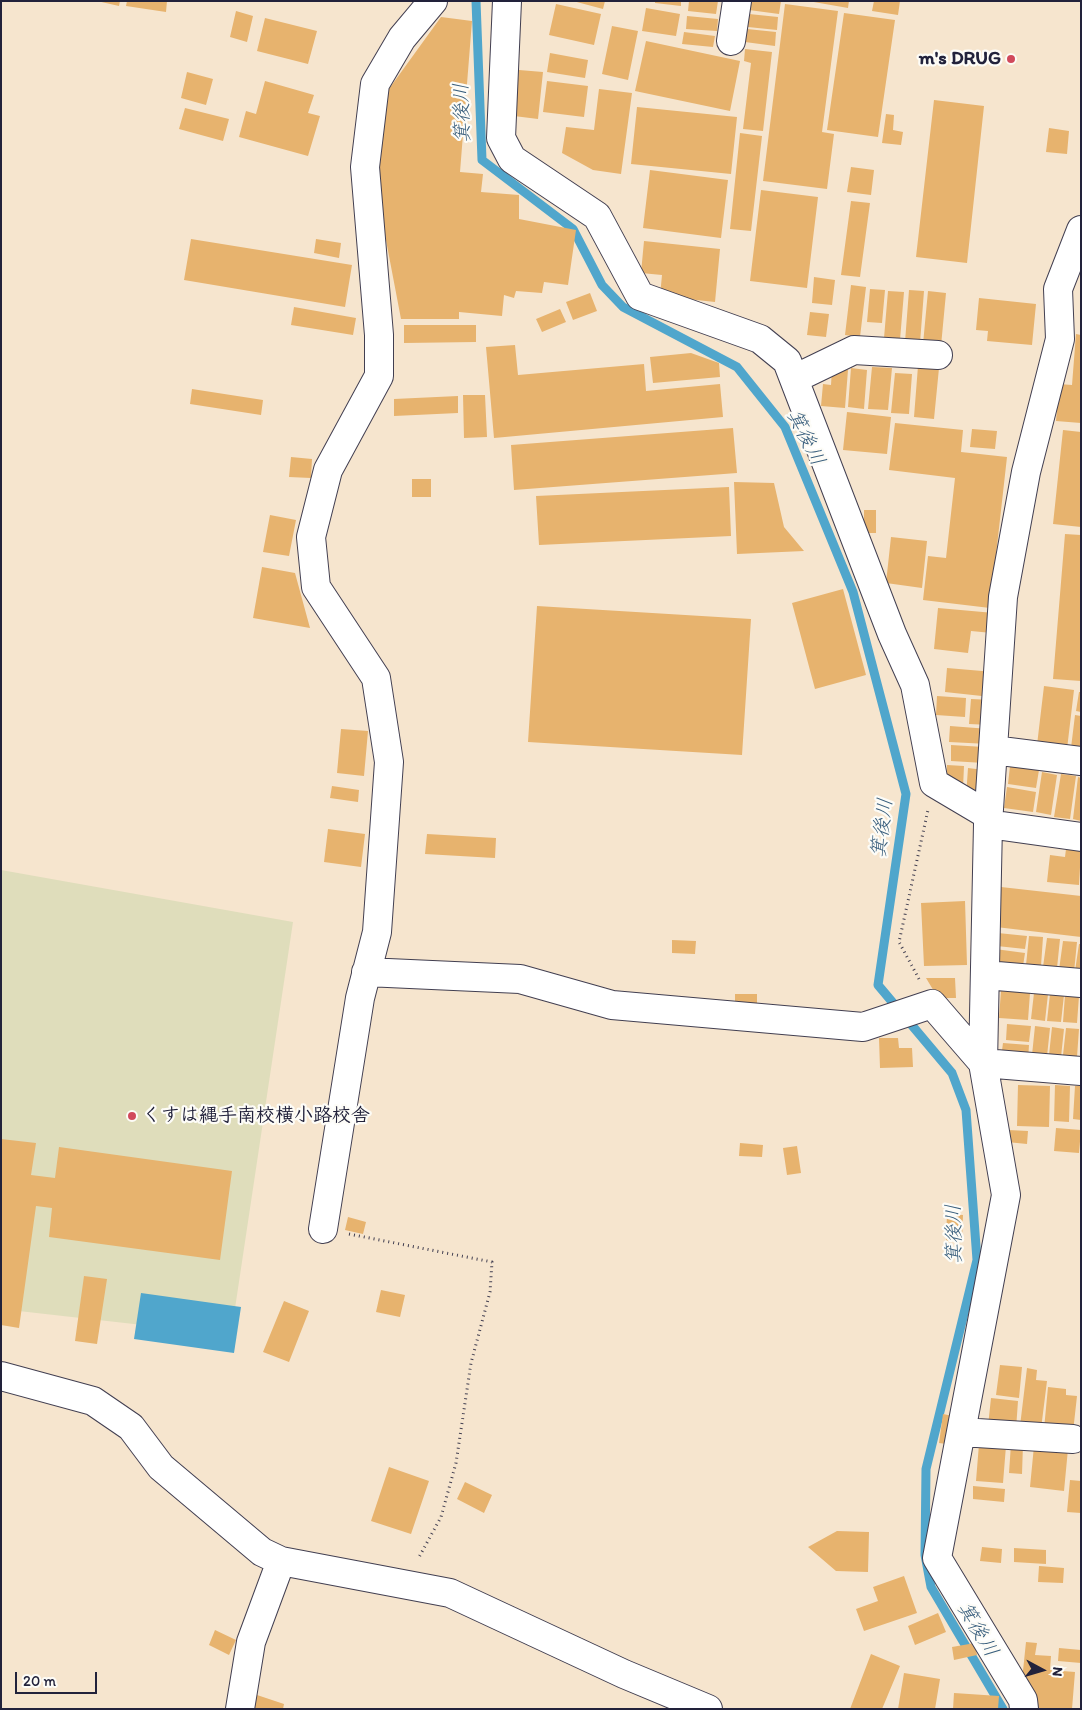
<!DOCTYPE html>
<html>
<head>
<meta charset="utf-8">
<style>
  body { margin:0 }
  #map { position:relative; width:1082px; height:1710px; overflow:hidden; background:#f6e5ce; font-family:Itim,sans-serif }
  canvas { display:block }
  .frame { position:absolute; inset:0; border:2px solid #22223b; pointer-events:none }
  .north { position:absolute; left:1017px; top:1645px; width:50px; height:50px; -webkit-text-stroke:4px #fdfcf7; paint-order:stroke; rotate:96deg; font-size:14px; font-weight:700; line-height:20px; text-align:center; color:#22223b }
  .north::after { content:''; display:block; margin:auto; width:18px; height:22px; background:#22223b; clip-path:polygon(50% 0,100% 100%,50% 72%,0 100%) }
  .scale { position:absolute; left:15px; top:1672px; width:82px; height:22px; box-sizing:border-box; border:2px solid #22223b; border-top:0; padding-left:6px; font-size:15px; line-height:18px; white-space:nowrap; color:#22223b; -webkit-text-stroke:4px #fdfcf7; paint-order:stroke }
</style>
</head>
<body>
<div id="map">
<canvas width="1082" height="1710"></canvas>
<div class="frame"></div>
<div class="north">N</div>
<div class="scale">20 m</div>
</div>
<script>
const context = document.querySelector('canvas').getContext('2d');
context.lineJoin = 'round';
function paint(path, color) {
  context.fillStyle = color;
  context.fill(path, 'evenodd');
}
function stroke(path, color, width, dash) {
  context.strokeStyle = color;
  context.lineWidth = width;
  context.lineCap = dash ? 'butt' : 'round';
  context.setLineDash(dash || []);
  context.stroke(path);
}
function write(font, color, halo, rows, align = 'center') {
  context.font = font + ' Itim,"Klee One",sans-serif';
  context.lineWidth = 4.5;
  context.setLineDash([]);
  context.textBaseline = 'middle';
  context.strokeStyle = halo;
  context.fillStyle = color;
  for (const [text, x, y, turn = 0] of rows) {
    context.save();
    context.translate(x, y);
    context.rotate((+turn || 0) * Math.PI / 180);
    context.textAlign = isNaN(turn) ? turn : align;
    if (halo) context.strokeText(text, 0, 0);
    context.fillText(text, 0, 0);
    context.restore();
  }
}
const built = new Path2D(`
  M1,870L293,922L231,1335L1,1309Z`);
const water = new Path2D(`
  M141,1293L241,1307L234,1353L134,1339Z`);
const stream = new Path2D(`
  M476,1L482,160L573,229L602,285L623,307L737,367L785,427L853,592L906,794L878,985L952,1073L966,1110L977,1260L926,1469L925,1555L931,1587L1003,1709`);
const building = new Path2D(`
  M97,1H120L119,6Z
  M127,1H167L166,12L126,6Z
  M573,1H605L603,9Z
  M655,1H681V6L655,3Z
  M689,1H718L716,14L688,11Z
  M750,1H781L779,14L749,10Z
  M808,1H849L848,8Z
  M874,1H900L898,15L872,11Z
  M556,4L601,14L594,45L549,35Z
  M785,4L838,11L822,132L834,134L827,189L763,181Z
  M646,8L680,14L676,36L642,31Z
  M236,11L253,16L247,42L230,37Z
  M844,13L895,20L878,137L827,130Z
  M749,14L778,17L777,30L748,27Z
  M687,16L718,19L717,31L686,29Z
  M441,17L472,21L460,172L483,174L481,192L519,195V219L576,230L568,285L544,282L542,293L516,291L514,298L504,295L502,316L459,312V319H401L377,193L386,93Z
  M265,18L317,31L308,64L257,51Z
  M612,26L638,31L628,80L602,74Z
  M747,29L776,32L775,46L745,42Z
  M684,32L715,36L713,47L682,44Z
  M646,41L740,61L730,111L635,91Z
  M745,49L772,52L763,131L743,129L751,63L744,61Z
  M550,53L588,60L585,78L547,72Z
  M519,70L543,72L538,119L514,116Z
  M187,72L213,79L206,105L181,98Z
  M265,81L314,95L308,113L320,116L308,156L239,137L246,111L256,114Z
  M547,81L588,86L584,117L543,112Z
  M599,89L632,93L621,174L593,170L562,153L566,127L594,130Z
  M934,100L984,106L967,263L916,257Z
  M637,107L737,117L731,174L631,164Z
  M185,108L229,119L223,141L179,129Z
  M886,114L894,115L893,130L903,132L901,145L882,143Z
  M1049,128L1069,131L1067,154L1046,152Z
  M740,133L762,136L751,231L730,229Z
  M851,167L874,170L871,195L847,192Z
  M650,170L728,180L721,238L643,228Z
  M761,190L818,197L807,288L750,281Z
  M851,201L870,203L860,277L841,275Z
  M191,239L352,265L345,307L184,280Z
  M316,239L341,243L339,258L314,253Z
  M644,241L720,249L715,302L660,296L662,275L641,273Z
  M814,277L835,280L832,305L812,303Z
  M851,285L866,287L860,337L845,335Z
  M870,289L885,290L882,323L867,322Z
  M909,290L924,291L920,343L905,342Z
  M888,291L904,292L900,340L884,338Z
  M928,291L946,293L941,346L923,344Z
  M590,293L597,311L573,320L566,302Z
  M979,298L1036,304L1032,345L987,341L988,331L976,330Z
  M294,307L356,318L353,335L291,325Z
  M560,309L566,322L542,332L536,319Z
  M810,312L829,314L826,337L807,335Z
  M404,325H476V342L404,343Z
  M1076,334L1081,335V423L1056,421L1059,384L1072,385Z
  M515,345L518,375L644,364L646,391L720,384L723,417L494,438L486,347Z
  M691,353L719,363L720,377L653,383L650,357Z
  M918,366L939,368L934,419L914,417Z
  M872,367L892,368L888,410L868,409Z
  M851,368L867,370L864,409L848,407Z
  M832,369L848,370L845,408L821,406L823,384L831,385Z
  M895,373L912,374L909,414L891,413Z
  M192,389L263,400L261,415L190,404Z
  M463,395H485L487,437L464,438Z
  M458,396V413L394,416V399Z
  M847,412L891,417L887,454L843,450Z
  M895,423L963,430L961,452L1007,457L990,608L923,600L928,556L946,558L955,478L889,470Z
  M733,428L737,473L514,490L511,445Z
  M972,429L997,431L995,449L970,447Z
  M1063,430L1081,432V527L1053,524Z
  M291,457L312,459L311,478L289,477Z
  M412,479H431V497H412Z
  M734,482L774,483L784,527L804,551L737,554Z
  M729,487L731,536L539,545L536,496Z
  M864,510H876V533H864Z
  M270,515L296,520L289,556L263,552Z
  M1065,534L1081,535V681L1053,679Z
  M891,537L927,541L922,588L886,583Z
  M262,567L295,573L310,628L253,618Z
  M843,589L866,675L815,689L792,603Z
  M537,606L751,619L742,755L528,742Z
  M938,608L994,613L992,633L971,631L968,653L934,649Z
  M947,668L994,672L991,697L945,692Z
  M1044,686L1074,690L1067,749L1037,745Z
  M1079,692H1081V712L1076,711Z
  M937,696L966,698L965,717L936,715Z
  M971,699L992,700L990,725L969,724Z
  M1075,715L1081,716V750L1071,748Z
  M950,726L989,729L988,744L949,742Z
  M341,729L368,731L364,776L337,773Z
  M951,745L984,747V763L951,761Z
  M947,765L964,766L963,788L946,787Z
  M1010,766L1039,770L1036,788L1008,784Z
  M968,768L984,770L982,798L966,797Z
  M1042,772L1057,775L1051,815L1036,812Z
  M1061,774L1076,776L1070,819L1054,817Z
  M1078,777L1081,778V821L1073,819Z
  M332,786L359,790L358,802L330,798Z
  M1007,787L1036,792L1033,812L1004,808Z
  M328,829L365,834L361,867L324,862Z
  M427,834L496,838L495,858L425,854Z
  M1066,849L1081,850L1079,885L1047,882L1050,855L1065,857Z
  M1001,887L1081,896V937L996,927Z
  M965,901L967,965L924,966L921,903Z
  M998,933L1027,936L1025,949L997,946Z
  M1029,936L1043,937L1041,966L1026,965Z
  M1047,938L1060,939L1057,968L1043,967Z
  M672,940L696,941L695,954L672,953Z
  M1063,941L1077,942L1074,972L1059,970Z
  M1079,944H1081V972L1075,971Z
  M995,949L1025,953L1023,966L993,962Z
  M926,978H955L956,998H938Z
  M1001,991L1030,993L1028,1020L999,1018Z
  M1034,993L1048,994L1045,1021L1031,1019Z
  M735,994H757V1008L735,1007Z
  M1050,994L1064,995L1061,1022L1047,1021Z
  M1065,995L1079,996L1077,1023L1063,1022Z
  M1007,1024L1031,1026L1029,1042L1006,1040Z
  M1035,1026L1050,1028L1047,1056L1032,1055Z
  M1052,1027L1064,1029L1061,1057L1049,1055Z
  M1066,1028L1079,1029L1077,1057L1063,1055Z
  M879,1038H898L899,1048H912L913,1067L880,1068Z
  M1003,1043L1029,1045L1028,1060L1001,1058Z
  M1018,1085L1050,1086L1049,1127L1017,1126Z
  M1055,1085L1070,1086L1069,1122L1054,1121Z
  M1075,1086H1081V1120L1073,1119Z
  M1056,1128L1081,1130L1079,1153L1054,1151Z
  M1008,1130L1028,1131L1027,1144L1007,1142Z
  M1,1139L36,1143L31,1175L55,1178L59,1147L232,1171L220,1260L49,1237L52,1208L36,1206L19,1328L1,1325Z
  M740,1143L763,1145L762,1157L739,1156Z
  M797,1146L801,1173L787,1175L783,1148Z
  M947,1214L963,1215L962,1241H946Z
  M348,1217L366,1222L363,1234L345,1230Z
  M84,1276L107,1279L97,1344L75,1341Z
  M381,1290L405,1295L400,1317L376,1312Z
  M284,1301L309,1311L289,1362L263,1352Z
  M1000,1365L1022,1367L1019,1398L996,1395Z
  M1027,1368L1037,1370L1036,1380L1047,1381L1041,1429L1020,1426Z
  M1048,1387L1066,1389V1395L1077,1396L1073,1432L1044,1429Z
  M991,1398L1018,1401L1016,1429L988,1426Z
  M943,1414L958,1417L954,1445L939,1443Z
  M979,1444L1006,1446L1003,1483L976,1481Z
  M1011,1444H1023L1022,1474L1009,1473Z
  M1034,1446L1068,1449L1064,1491L1030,1487Z
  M389,1467L429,1481L411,1534L371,1521Z
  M1070,1480L1081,1481V1513L1067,1512Z
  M465,1482L492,1495L484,1513L457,1499Z
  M973,1486L1005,1489L1004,1502L973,1499Z
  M837,1531L869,1532L868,1572L836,1571L808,1547Z
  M982,1547L1002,1549L1001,1563L980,1561Z
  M1014,1548L1046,1550V1564L1014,1562Z
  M1039,1566L1064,1568L1063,1583L1038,1582Z
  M904,1576L917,1613L864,1631L856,1609L878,1601L873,1587Z
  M938,1613L946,1632L915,1645L908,1626Z
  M215,1630L236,1640L229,1655L209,1645Z
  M1026,1642L1037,1643L1035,1655L1051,1656L1050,1670L1075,1672L1072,1709H1028L1021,1690Z
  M975,1643L977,1655L954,1660L952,1647Z
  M1059,1648L1081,1650V1663L1058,1661Z
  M871,1654L900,1666L882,1709H850Z
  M904,1673L940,1679L935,1709H898Z
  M954,1693L999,1696L998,1709H953Z
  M254,1694L284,1704L283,1709H249Z`);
const path = new Path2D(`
  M919,979L899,942L928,810
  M349,1234L492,1262L490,1292L471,1363L456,1463L441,1517L418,1559`);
const minor = new Path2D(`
  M507,1L501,138L512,159L597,216L640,296L760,339L787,361L892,634L915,685L934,783L988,815
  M731,41L737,1
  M1081,230L1058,289L1060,339L1026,472L1003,597L988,824L983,1063L1081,1071
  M794,379L854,350L938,355
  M993,750L1081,761
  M988,824L1081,837
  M366,972L520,979L612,1005L863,1027L932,1004L983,1063L1006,1195L937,1558L1023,1700L1024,1709
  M985,975L1081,983
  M323,1229L360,998L377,932L389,762L376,678L316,587L311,537L328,470L379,376V335L365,167L375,84L402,38L433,1
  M1,1376L93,1401L131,1427L161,1467L262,1552L281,1561L450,1593L624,1674L708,1709
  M961,1432L1073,1439
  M240,1709L251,1642L281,1561`);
const markers = [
  [1011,59,5,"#d1495b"],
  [132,1116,5,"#d1495b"]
];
const poiNames = [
  ["m's DRUG",1001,59],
  ["くすは縄手南校横小路校舎",142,1116,"left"]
];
const waterNames = [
  ["箕後川",463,113,-92],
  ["箕後川",805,438,63],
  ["箕後川",883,828,-83],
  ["箕後川",955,1234,-91],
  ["箕後川",977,1630,59]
];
paint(built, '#dfddbb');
paint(water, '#50a6cc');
stroke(stream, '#50a6cc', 9);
paint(building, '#e7b36e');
stroke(minor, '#423f51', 30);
stroke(path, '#423f51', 3, [1, 4]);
stroke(minor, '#fff', 28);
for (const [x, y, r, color] of markers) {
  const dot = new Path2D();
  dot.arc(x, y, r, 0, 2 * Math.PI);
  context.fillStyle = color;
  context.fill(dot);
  stroke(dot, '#fdfcf7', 2);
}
write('bold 19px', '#22223b', '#fdfcf7', poiNames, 'right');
write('italic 20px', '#375d7c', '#fdfcf7', waterNames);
</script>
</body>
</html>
